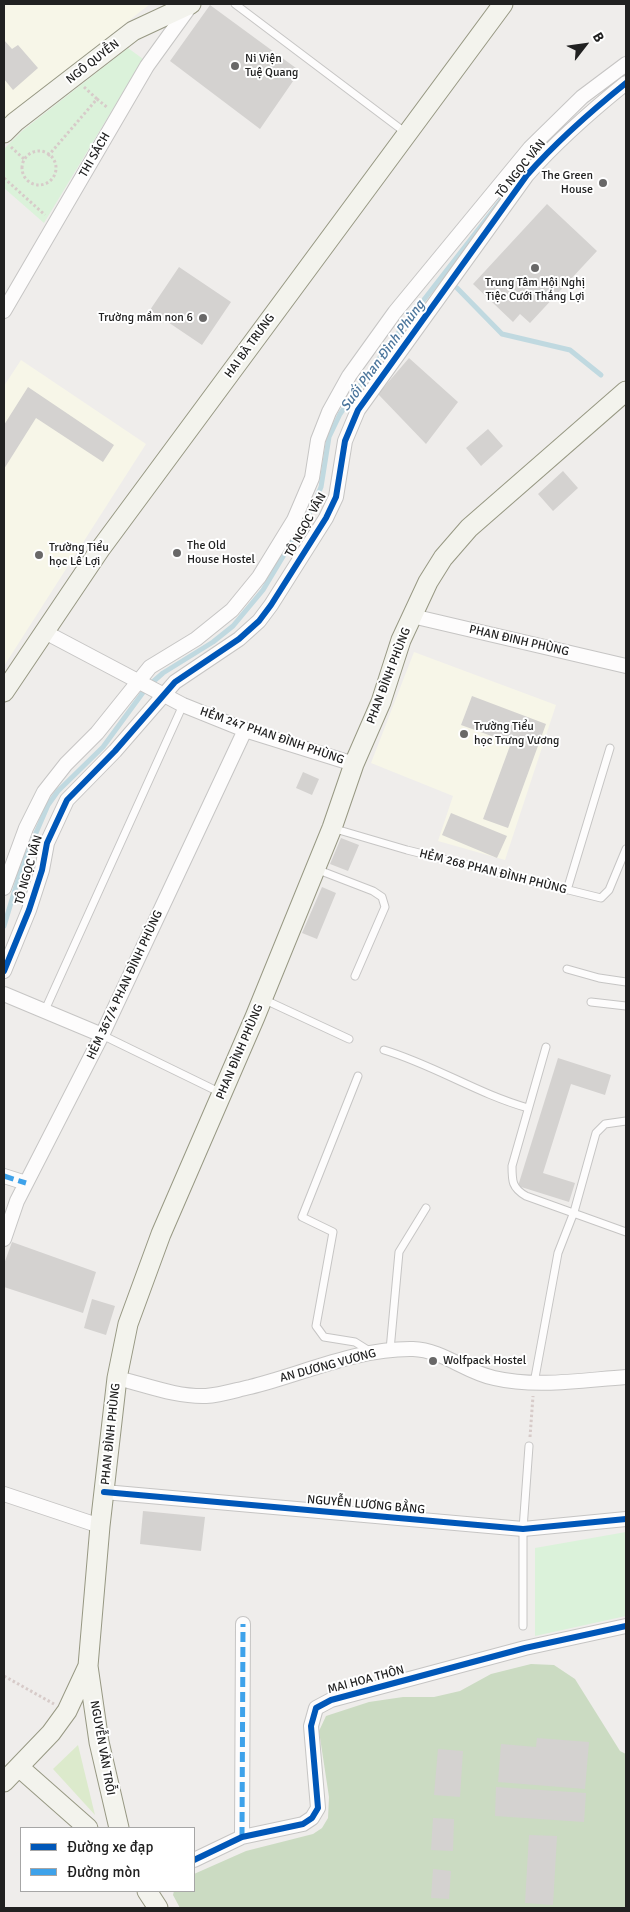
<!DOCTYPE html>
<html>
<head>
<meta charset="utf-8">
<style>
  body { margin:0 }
  #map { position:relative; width:630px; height:1912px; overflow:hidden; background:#efedeb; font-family:Signika,sans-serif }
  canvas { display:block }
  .frame { position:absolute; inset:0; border:5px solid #212121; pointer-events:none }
  .legend { position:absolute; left:20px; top:1827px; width:175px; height:65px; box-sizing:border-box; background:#fff; border:1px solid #a6a6a6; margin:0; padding:6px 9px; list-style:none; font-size:15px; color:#212121 }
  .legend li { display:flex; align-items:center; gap:10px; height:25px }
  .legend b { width:25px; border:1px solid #a6a6a6 }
  .north { position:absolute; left:560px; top:20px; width:50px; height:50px; -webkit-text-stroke:4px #fff; paint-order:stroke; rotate:60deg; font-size:14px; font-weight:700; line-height:20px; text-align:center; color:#212121 }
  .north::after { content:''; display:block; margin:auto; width:18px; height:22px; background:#212121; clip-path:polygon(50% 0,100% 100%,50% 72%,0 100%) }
</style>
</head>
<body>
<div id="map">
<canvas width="630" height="1912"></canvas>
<div class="frame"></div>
<ul class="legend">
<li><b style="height:6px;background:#0057b8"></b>Đường xe đạp</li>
<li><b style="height:6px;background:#3ea2ea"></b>Đường mòn</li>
</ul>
<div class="north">B</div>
</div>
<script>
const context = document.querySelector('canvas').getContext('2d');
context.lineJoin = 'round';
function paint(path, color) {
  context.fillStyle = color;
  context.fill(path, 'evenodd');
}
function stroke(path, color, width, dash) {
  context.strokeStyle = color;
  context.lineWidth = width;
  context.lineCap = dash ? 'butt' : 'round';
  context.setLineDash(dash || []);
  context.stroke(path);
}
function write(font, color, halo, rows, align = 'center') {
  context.font = font + ' Signika,sans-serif';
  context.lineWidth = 4;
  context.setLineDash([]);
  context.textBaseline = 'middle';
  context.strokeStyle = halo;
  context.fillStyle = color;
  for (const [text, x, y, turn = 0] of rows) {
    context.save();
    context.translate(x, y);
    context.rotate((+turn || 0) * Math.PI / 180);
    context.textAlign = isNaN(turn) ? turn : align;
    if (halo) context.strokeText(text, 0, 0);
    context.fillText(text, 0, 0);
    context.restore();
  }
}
const education = new Path2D(`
  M4,4H150L5,118Z
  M21,360L146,444L4,666V386Z
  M414,652L556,705L505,860L438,841L453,796L371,763Z`);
const grass = new Path2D(`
  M78,1745L95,1815L53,1769Z`);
const forest = new Path2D(`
  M531,1664L554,1665L575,1679L620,1751L626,1754V1908H180L173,1895L174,1891H194V1874L246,1851L313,1834L322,1828L328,1818L329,1797L319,1731L326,1716L369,1702L403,1697H434L460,1691L491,1674Z`);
const park = new Path2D(`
  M128,48L143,59L44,223L4,188V149L22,131Z
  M626,1532V1616L535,1636V1548Z`);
const stream = new Path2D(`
  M457,288L502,334L570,350L601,375
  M4,926L23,863L48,805L58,791L103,747L147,687L163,673L213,642L233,626L263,590L312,508L321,487L329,437L340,414L388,346L502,199`);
const building = new Path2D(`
  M210,5L300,71L260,129L170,61Z
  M4,40L12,49L18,45L38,68L13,90L4,79Z
  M547,204L597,251L530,323L520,314L513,322L473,284Z
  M179,267L231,302L202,345L150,310Z
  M409,358L458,402L426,444L378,394Z
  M28,387L114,445L103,462L36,418L4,469V425Z
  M488,429L503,446L481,466L466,448Z
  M563,471L578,488L553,511L538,494Z
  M472,696L546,724L508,828L483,819L511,743L461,725Z
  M303,772L319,779L312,795L296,788Z
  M451,813L507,836L497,858L442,835Z
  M341,838L359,845L348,871L330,864Z
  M322,887L336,893L317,939L302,933Z
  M558,1058L611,1075L605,1095L571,1084L543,1173L575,1183L569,1202L518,1186Z
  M12,1242L96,1272L83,1313L4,1287V1264Z
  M92,1299L115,1306L106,1335L84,1328Z
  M143,1511L205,1517L201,1551L140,1544Z
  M537,1738L589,1742L585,1789L498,1782L501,1744L536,1747Z
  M438,1749L463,1751L460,1797L434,1795Z
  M496,1787L586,1793L584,1822L495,1816Z
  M433,1818L454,1819L453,1851L431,1850Z
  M529,1835L557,1836L553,1905L525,1903Z
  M433,1869L451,1871L449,1899L431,1898Z`);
const path = new Path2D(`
  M84,87L97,99
  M11,147L24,159
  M22 168a17 17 0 1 1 34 0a17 17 0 1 1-34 0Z
  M48,156L97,99L108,108
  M4,178L45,215
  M530,1437L533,1396
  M4,1676L54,1704`);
const lane = new Path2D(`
  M235,4L406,133
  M332,828L407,850L601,898L609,890L626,849
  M316,869L373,891L382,897L385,907L355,976
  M567,890L610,748
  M567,969L599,978L626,982
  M263,999L349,1039
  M591,1002L626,1006
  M45,1010L183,705
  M102,1035L221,1093
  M546,1047L512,1166C512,1181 512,1188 526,1196L626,1232
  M384,1050C434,1065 478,1094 528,1108
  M358,1076L302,1217L333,1232L316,1326L324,1337L355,1342L371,1352
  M390,1350L399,1252L426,1208
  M534,1383L558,1253L574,1212L596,1133L605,1124L626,1121
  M523,1626V1529L529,1446`);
const street = new Path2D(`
  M4,311L147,66L191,5
  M412,616L626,666
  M43,631L183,705L245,730L354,764
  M4,888L26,828L44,792L66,764L97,733L150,667L196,639L232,610L259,577L294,520L312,478L318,440L329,412L349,376L395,312L530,148L582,97L626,64
  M4,971L29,910L42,870L47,843L67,800L115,751L175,682L239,639L259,621L271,605L326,518L336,497L345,441L358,410L527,175C557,141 590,112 626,83
  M4,994L102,1035
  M4,1176L26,1183
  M4,1239L17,1201L102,1035L245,730
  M117,1378C146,1385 176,1397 206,1396C221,1395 236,1390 250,1387C303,1374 357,1348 413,1349C443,1350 465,1372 494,1378C537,1388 583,1380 626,1377
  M104,1492L523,1529L626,1519
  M4,1494L100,1526
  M242,1837L243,1624
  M194,1860L242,1837L303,1824L312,1818L318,1808L311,1726L316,1708L331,1700L525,1648L626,1626`);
const secondary = new Path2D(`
  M4,133L15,122L133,31L191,4
  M4,692L101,548L503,4
  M88,1666L99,1742L119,1828
  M20,1768L88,1828
  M4,1782L51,1733L67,1711L88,1666L100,1526L117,1378L128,1324L161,1234L255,1017L332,828L354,764L381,702L401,640L428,582L443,558L469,528L626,391
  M147,1891L158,1908`);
const quiet = new Path2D(`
  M4,1176L26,1183
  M242,1837L243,1624`);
const cycleway = new Path2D(`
  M4,971L29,910L42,870L47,843L67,800L115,751L175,682L239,639L259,621L271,605L326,518L336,497L345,441L358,410L527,175C557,141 590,112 626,83
  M104,1492L523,1529L626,1519
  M194,1860L242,1837L303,1824L312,1818L318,1808L311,1726L316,1708L331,1700L525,1648L626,1626`);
const markers = [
  [235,66,5,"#696868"],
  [603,183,5,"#696868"],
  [535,268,5,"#696868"],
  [203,318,5,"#696868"],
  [177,553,5,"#696868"],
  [39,555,5,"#696868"],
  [464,734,5,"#696868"],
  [433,1361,5,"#696868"]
];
const poiNames = [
  ["Ni Viện",245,59],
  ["Tuệ Quang",245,73],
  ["The Green",593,176,"right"],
  ["House",593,190,"right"],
  ["Trung Tâm Hội Nghị",535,283,"center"],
  ["Tiệc Cưới Thắng Lợi",535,297,"center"],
  ["Trường mầm non 6",193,318,"right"],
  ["The Old",187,546],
  ["House Hostel",187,560],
  ["Trường Tiểu",49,548],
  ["học Lê Lợi",49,562],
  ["Trường Tiểu",474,727],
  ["học Trưng Vương",474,741],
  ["Wolfpack Hostel",443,1361]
];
const streetNames = [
  ["NGÔ QUYỀN",93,62,-38],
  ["THI SÁCH",95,155,-60],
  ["TÔ NGỌC VÂN",521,169,-51],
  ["HAI BÀ TRƯNG",250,346,-54],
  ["TÔ NGỌC VÂN",306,525,-61],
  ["PHAN ĐINH PHÙNG",519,641,13],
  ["PHAN ĐÌNH PHÙNG",389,676,-69],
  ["HẺM 247 PHAN ĐÌNH PHÙNG",272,736,19],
  ["TÔ NGỌC VÂN",29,870,-74],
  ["HẺM 268 PHAN ĐÌNH PHÙNG",493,872,14],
  ["HẺM 367/4 PHAN ĐÌNH PHÙNG",125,985,-65],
  ["PHAN ĐÌNH PHÙNG",240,1052,-67],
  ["AN DƯƠNG VƯƠNG",328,1366,-15],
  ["PHAN ĐÌNH PHÙNG",111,1434,-84],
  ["NGUYỄN LƯƠNG BẰNG",366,1505,5],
  ["MAI HOA THÔN",366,1680,-15],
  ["NGUYỄN VĂN TRỖI",102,1748,80]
];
const waterNames = [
  ["Suối Phan Đình Phùng",383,356,-54]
];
paint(education, '#f7f6e8');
paint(grass, '#dceacc');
paint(forest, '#cbdbc2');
paint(park, '#dbf2da');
stroke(stream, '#c0d9e0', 5);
paint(building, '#d4d2d0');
stroke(lane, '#c6c5c4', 9);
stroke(street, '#c6c5c4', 16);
stroke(secondary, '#979883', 21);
stroke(path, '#d7cbc9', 3, [2.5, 2.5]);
stroke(lane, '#fdfcfc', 7);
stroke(street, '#fdfcfc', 14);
stroke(secondary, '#f3f3ed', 19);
stroke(quiet, '#3ea2ea', 5, [10, 5]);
stroke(cycleway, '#0057b8', 6);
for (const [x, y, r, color] of markers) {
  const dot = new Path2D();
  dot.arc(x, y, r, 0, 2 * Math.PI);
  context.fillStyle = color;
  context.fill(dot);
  stroke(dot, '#fff', 2);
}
write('12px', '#212121', '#fff', poiNames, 'left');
write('12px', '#212121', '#fff', streetNames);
write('italic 14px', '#4c769c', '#fff', waterNames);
</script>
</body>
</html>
